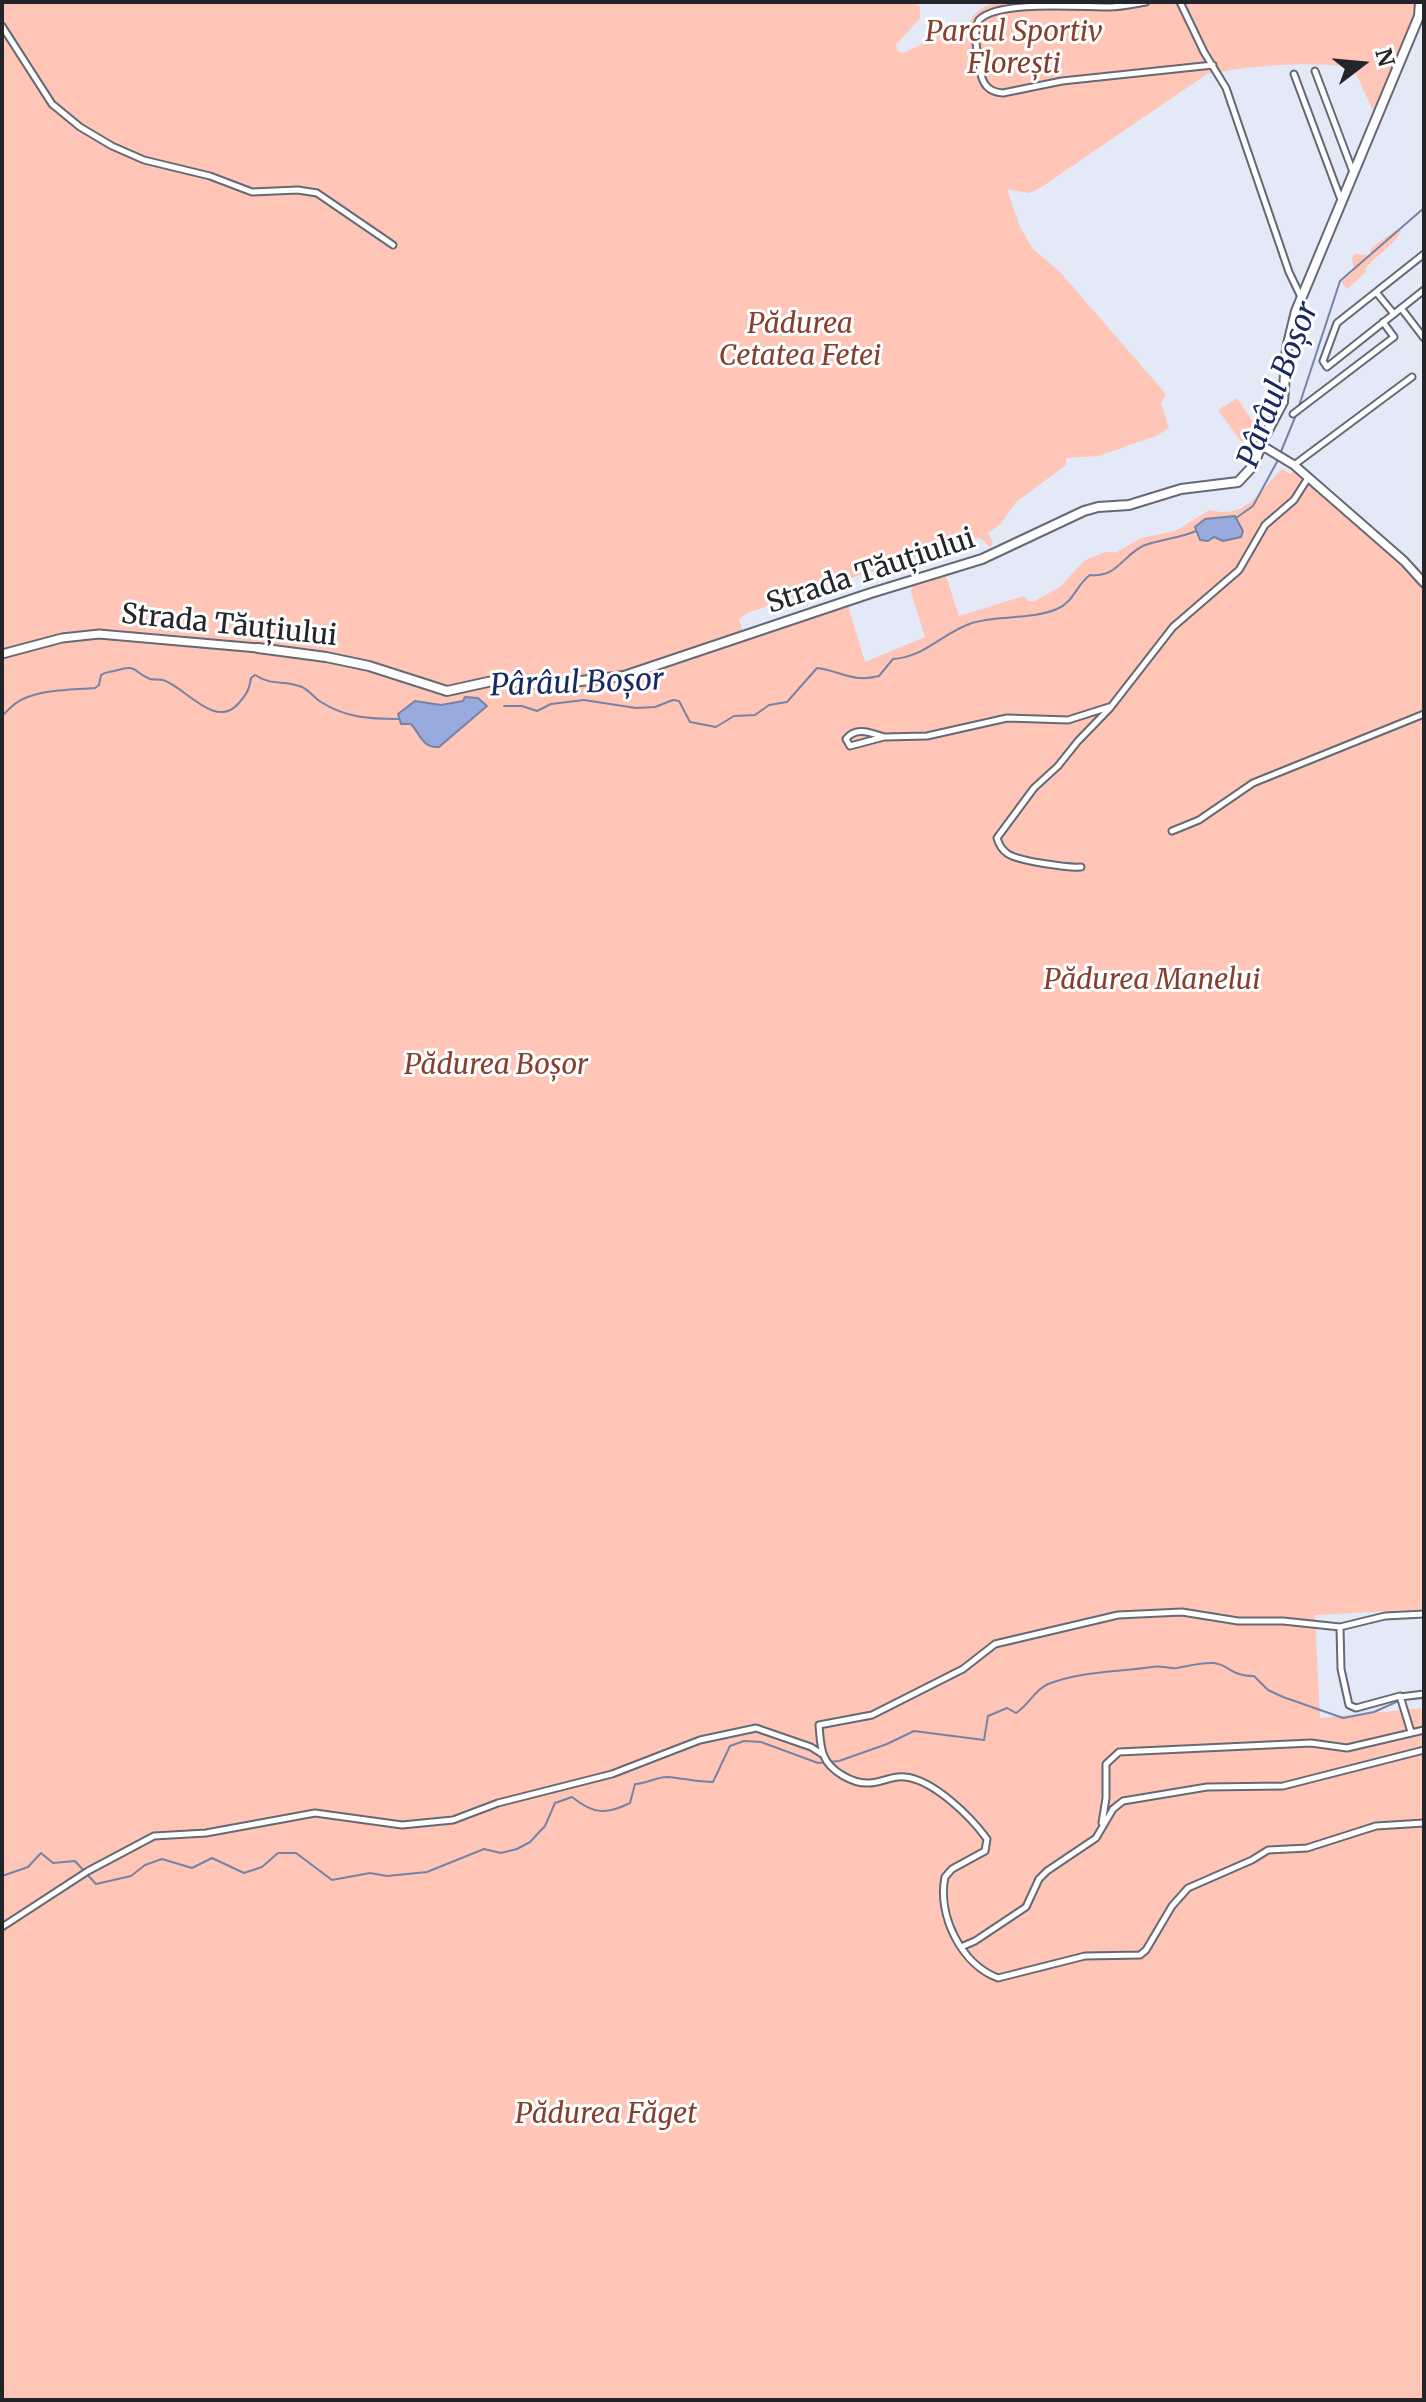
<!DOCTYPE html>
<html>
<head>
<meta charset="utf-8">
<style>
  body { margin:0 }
  #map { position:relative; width:1426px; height:2402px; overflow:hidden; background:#e3e9f7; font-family:Merriweather,serif }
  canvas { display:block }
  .frame { position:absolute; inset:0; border:4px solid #23252a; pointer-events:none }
  .north { position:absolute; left:1322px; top:24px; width:80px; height:80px; -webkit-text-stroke:6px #fff; paint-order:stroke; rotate:74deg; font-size:22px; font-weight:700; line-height:32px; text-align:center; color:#23252a }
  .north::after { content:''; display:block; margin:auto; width:28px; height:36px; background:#23252a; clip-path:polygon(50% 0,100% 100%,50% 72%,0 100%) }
</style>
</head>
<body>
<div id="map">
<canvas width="1426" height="2402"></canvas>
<div class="frame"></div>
<div class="north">N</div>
</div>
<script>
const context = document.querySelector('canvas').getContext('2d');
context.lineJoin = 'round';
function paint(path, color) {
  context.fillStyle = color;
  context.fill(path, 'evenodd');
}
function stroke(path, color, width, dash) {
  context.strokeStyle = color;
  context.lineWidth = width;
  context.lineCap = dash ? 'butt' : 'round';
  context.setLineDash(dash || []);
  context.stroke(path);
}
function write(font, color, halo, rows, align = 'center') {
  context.font = font + ' Merriweather,serif';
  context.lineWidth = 6;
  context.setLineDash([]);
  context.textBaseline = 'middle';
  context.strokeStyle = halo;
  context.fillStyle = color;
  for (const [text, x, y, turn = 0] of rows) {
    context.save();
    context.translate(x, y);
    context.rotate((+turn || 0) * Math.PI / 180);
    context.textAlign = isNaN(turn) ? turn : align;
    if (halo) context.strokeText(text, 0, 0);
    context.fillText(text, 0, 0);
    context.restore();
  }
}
const green = new Path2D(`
  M2,2H914L920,7V18L896,45L897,51L904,53L936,37L948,24L958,23L969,25C972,12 984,6 996,2H1418L1410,32L1374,113L1353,67C1306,61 1254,65 1207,74L1040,188L1029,193L1007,189L1020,227L1033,249L1059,271L1166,394L1161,403L1169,428L1156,436L1098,456L1066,458V465L1016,502L1000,525L988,533L993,543L990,547L980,538L950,545L747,613L739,619L745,640L848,606L865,662L925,637L911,592L913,583L945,573L959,616L1024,596L1028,601H1034L1060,587L1084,561L1105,552H1117L1141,538L1175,531L1210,510C1247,520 1259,491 1282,469L1290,474L1300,466L1367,522L1424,573V1609L1315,1615L1320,1718L1424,1708V2400H2Z
  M1396,230L1401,231C1395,245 1375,256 1365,269L1366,272L1347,289L1341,282L1354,271L1352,257L1356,254L1369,255L1372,247Z
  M1237,398L1261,434L1254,453L1239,439L1218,410Z`);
const water = new Path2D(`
  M1235,516L1243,531L1241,537L1223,541L1214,537L1208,541L1200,540L1195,527L1205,519Z
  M465,697L478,698L487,706L439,747C422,748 421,735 411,724H401L398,714L415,701L441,705L463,701Z`);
const stream = new Path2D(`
  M1299,406L1340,281L1424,208
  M1280,454L1296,415
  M1236,518L1253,506L1278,460
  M504,706H522L537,711L551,704L584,700L636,708L655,707L673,700L679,701L690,722L716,727L734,716L755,715L769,705L787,702L817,668C841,671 852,683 879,676L893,659C923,658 944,632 972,623C998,615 1031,620 1057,609C1074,602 1076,585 1090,575C1118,578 1123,554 1145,545C1162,539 1180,538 1196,531
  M2,716C8,710 15,702 23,699C45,689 72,690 95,688L99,685L101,675C107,670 110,673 118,670C138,664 134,673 150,679C154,680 159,679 163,680C184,686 215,730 238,704C246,695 249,691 251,678L255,675C274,687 283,679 302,687C309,690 314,698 321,702C346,718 370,719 399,719
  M2,1876L28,1867L41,1853L53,1863L75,1861L96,1884L131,1876L145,1865L162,1859L192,1868L212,1858L244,1873L262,1867L278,1853H296L332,1880L370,1873L387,1876L427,1872L484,1849L501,1853L517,1849L530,1842L545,1826L555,1803L572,1797C593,1814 606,1815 630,1803L635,1784C646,1784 656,1777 667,1777C682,1778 697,1782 713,1782L730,1746L744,1741L761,1742L818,1763L839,1761L887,1744L914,1731L984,1740L988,1716L1007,1708L1016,1713C1030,1704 1033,1691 1048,1684C1081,1671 1118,1672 1152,1667C1160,1665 1169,1669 1177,1668C1190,1666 1200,1662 1214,1663C1230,1665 1230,1676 1254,1676L1268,1690L1283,1697L1343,1718L1374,1712L1403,1699L1424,1698`);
const minor = new Path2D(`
  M1146,2C1134,4 1122,7 1109,7C1079,7 997,0 979,20C972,33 978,55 980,69C982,84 988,92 1003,93L1062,81L1213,65
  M1180,2L1204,52L1226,88L1289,272L1301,297
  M2,26L52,104L80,127L112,146L144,160L210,176L252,192L298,190L317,193L393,245
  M1315,71L1353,172
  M1294,74L1341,200
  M1424,254L1337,323L1323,361L1327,367L1424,290
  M1376,292L1394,314
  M1401,308L1424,338
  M1293,414L1394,337L1383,322
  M1294,465L1412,377
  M884,737C871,733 856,726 846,739L850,746L884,737L927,736L1007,718L1068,720L1109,707
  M1172,831L1199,820L1253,783L1424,714
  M1081,867C1068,868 1019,861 1008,854C1002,850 999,845 997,838L1034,788L1058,766L1078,741L1110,708L1173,627L1239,570L1265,525L1294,500L1308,478
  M1424,1614L1385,1616L1340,1627L1283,1621H1238L1182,1612L1118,1615L995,1644L963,1669L872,1715L819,1725C820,1735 820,1747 824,1756C830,1771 853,1784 869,1783C881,1783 893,1775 905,1777C934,1780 971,1817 987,1839L985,1851L952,1869L945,1877C937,1915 961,1964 998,1978L1085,1956L1140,1955L1146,1950L1172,1906L1188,1888L1252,1860L1268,1850L1307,1848L1376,1826L1424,1823
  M1340,1627L1341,1669L1349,1705L1356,1708L1400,1696L1411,1732
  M1400,1697L1424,1694
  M1102,1823L1106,1798V1764L1119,1752L1311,1743L1347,1748L1424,1730
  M2,1927L88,1871L154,1836L206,1833L315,1813L402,1825L453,1820L498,1803L612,1774L700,1740L756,1728L811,1747L822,1754
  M961,1947L975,1941L1026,1907L1039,1879L1047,1871L1096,1838L1113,1809L1123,1801L1207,1787L1283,1786L1424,1750`);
const tertiary = new Path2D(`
  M1261,445L1294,465L1404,561L1424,583
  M2,654L62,638L99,634L258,648`);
const secondary = new Path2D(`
  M258,648L326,657L369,666L447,691L497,680L546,685L624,676L871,593L982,559L1084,511L1098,507L1129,505L1181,489L1238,482L1253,466L1265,436L1283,402L1287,348L1296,311L1419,16L1420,2`);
const parkNames = [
  ["Parcul Sportiv",1014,33],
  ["Florești",1014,65],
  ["Pădurea",800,325],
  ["Cetatea Fetei",800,357],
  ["Pădurea Manelui",1152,981],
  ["Pădurea Boșor",496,1066],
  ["Pădurea Făget",606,2115]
];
const streetNames = [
  ["Strada Tăuțiului",871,572,-18],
  ["Strada Tăuțiului",229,626,6]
];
const waterNames = [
  ["Pârâul Boșor",1279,385,-69],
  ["Pârâul Boșor",577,684,-2]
];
paint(green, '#ffc6b7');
paint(water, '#99abdc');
stroke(water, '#7683a7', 2);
stroke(stream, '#7683a7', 2);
stroke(minor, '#646975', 9);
stroke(tertiary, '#646975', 11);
stroke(secondary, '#646975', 12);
stroke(minor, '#fff', 5);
stroke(tertiary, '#fff', 7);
stroke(secondary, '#fff', 8);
write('italic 28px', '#873f2d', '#fff', parkNames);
write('28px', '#23252a', '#fff', streetNames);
write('italic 30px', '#192962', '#fff', waterNames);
</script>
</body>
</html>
